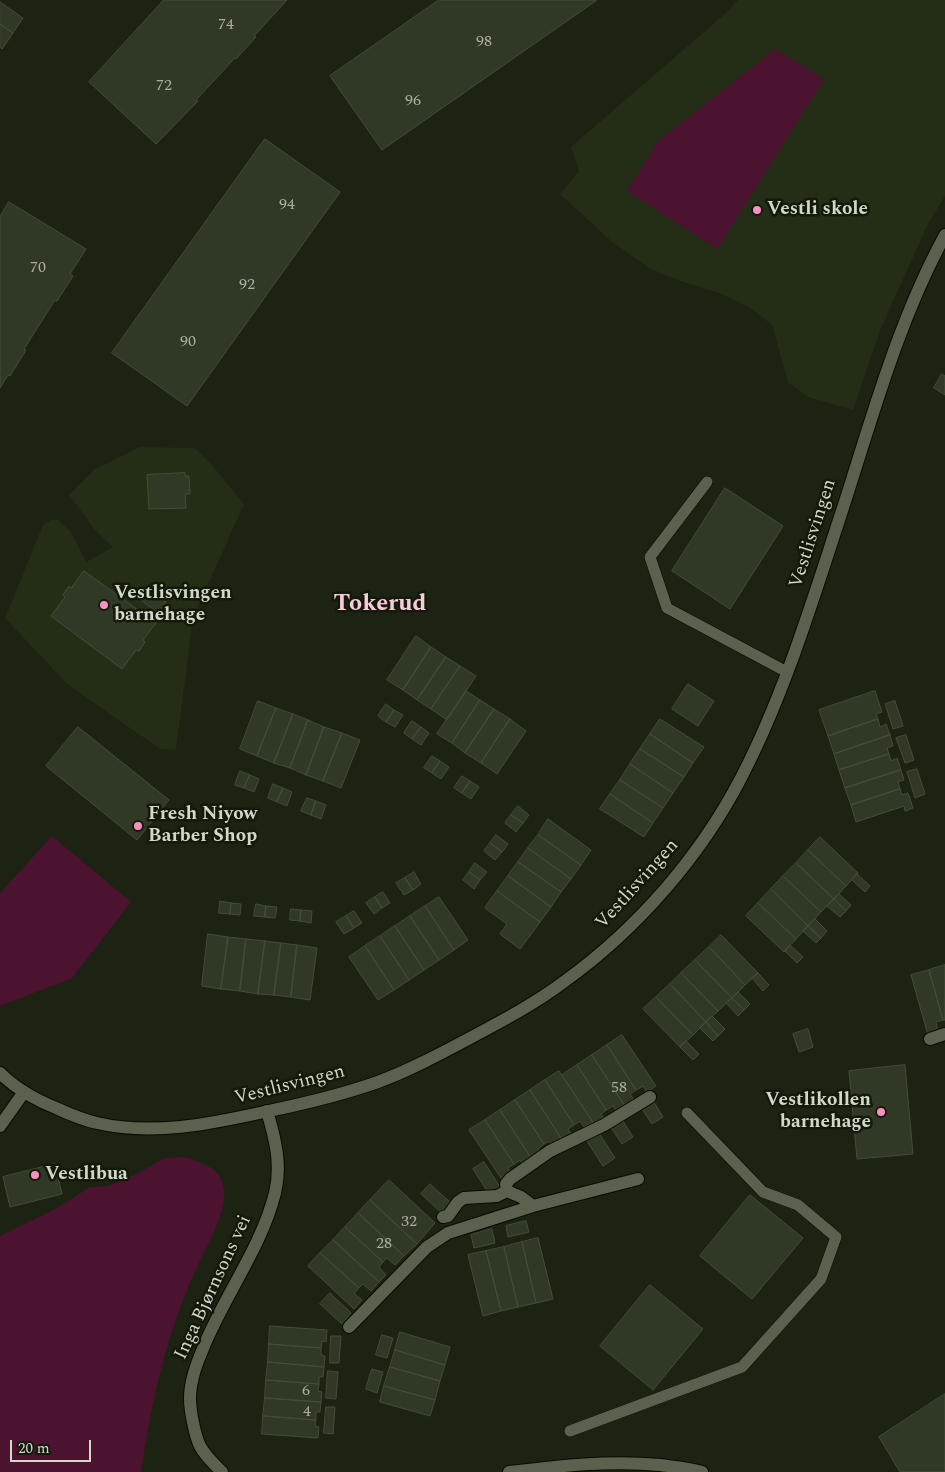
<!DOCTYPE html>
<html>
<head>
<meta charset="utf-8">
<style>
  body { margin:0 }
  #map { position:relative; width:945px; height:1472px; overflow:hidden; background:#1c2312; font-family:Spectral,serif }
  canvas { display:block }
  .scale { position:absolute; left:10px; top:1440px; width:81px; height:22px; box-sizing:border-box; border:2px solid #d2d7cc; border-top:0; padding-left:6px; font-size:15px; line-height:18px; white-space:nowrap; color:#d2d7cc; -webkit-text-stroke:4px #131a09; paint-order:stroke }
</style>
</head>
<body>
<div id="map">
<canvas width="945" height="1472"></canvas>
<div class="scale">20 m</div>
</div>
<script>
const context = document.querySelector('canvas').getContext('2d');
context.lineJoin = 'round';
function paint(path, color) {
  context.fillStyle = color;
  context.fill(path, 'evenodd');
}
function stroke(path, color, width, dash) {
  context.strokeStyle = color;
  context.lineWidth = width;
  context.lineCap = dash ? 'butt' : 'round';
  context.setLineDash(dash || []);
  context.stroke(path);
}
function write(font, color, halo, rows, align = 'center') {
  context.font = font + ' Spectral,serif';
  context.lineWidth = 5;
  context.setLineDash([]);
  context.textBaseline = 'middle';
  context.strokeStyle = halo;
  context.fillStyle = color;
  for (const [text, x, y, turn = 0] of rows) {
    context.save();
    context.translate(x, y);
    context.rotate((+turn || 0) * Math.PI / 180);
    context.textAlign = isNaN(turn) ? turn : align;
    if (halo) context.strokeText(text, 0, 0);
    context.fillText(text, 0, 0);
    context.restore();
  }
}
const built = new Path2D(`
  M738,0H945V196L928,224L881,328L853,410L808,397L788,382L772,325L751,308L722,294L677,280L649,268L610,240L560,194L579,171L571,147L727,12Z
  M140,447L195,448L212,465L244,504L193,618L176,750L160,749L67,684L5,618L43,525L51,520H58L71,532L86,562L113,547L95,530L69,495L95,469Z`);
const green = new Path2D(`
  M775,49L824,79L717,249L627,191L658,141Z
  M52,836L131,902L72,978L0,1006V893Z
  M185,1157C197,1162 217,1166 222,1181C231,1206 209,1241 199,1263C167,1330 152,1399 141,1472H0V1236L59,1207L90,1187L109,1186L138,1173L165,1158Z`);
const building = new Path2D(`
  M164,0H287L254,36L256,37L236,59L235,58L196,100L198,101L156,144L89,82Z
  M439,0H597L382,150L330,76Z
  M0,2L23,18L13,33L0,24Z
  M0,24L13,33L2,49L0,47Z
  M265,139L340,192L187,406L112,353Z
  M9,202L86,249L70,274L73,276L57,301L55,300L24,349L26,350L10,376L8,375L0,388V217Z
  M942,374L945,376V395L934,388Z
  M185,473V476H189L190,494H185L186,508L149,509L147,475Z
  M725,488L783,526L730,609L672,571Z
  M84,571L156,623L143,640L145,642L139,651L136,650L122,669L51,616L65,597L63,595L69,586L71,588Z
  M149,588L166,602L158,613L141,600Z
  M416,636L431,647L403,690L387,680Z
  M431,647L446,657L417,700L403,690Z
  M446,657L460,666L431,709L417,700Z
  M460,666L476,676L447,720L431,709Z
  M688,684L714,701L698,726L672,709Z
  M466,691L480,700L452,743L437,734Z
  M875,691L882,712L876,714L878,719L828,736L819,710Z
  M480,700L494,709L465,753L452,743Z
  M258,701L276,708L257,756L240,749Z
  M895,701L903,726L893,729L885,704Z
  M386,704L394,710L386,722L378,716Z
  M276,708L293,714L274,763L257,756Z
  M494,709L510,719L481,763L465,753Z
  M394,710L403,715L395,727L386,722Z
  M293,714L308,720L290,768L274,763Z
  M510,719L526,731L497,774L481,763Z
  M660,719L704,747L693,763L650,734Z
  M878,719L880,727L886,724L890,735L834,754L828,736Z
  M308,720L324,727L306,775L290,768Z
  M412,721L421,727L412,739L404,733Z
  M78,727L169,800L137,840L46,766Z
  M324,727L342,733L323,781L306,775Z
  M421,727L429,733L421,745L412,739Z
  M342,733L360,740L341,788L323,781Z
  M650,734L693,763L684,777L640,749Z
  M890,735L893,746L887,748L889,754L839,770L834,754Z
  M906,735L914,760L905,763L896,738Z
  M640,749L684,777L673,793L630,764Z
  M889,754L891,761L897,758L901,770L845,788L839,770Z
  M432,756L440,761L432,773L424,768Z
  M440,761L449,767L441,779L432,773Z
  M630,764L673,793L663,808L620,780Z
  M917,769L925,794L915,798L907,772Z
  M901,770L904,780L898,782L900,789L851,805L845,788Z
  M240,771L250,775L244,788L235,785Z
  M250,775L259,779L254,792L244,788Z
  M462,776L470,781L462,793L454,788Z
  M620,780L663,808L653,823L610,794Z
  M470,781L479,787L471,799L462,793Z
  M273,784L283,788L277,802L268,798Z
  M283,788L292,792L287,806L277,802Z
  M900,789L902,795L908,793L913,808L905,811L904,806L856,822L851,805Z
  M610,794L653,823L644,837L600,809Z
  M307,798L316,801L311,815L301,811Z
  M316,801L326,805L321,819L311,815Z
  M518,806L529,815L523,823L511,815Z
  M511,815L523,823L516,832L505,823Z
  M548,819L591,850L581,865L538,835Z
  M496,835L508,844L502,852L490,843Z
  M538,835L581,865L571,879L528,848Z
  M820,837L858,873L846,886L808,850Z
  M490,843L502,852L495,860L484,851Z
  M528,848L571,879L561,892L518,862Z
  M808,850L846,886L834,899L796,863Z
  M518,862L561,892L551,907L508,876Z
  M475,863L487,872L480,880L469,872Z
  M796,863L834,899L821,912L783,876Z
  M414,872L421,884L413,890L405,878Z
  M469,872L480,880L474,889L463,880Z
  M857,874L870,886L865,892L852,880Z
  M508,876L551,907L540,922L497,891Z
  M783,876L821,912L808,926L771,889Z
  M405,878L413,890L404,895L396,883Z
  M771,889L808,926L796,939L758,903Z
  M497,891L540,922L520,949L500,934L507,924L485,908Z
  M383,892L390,903L382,908L375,897Z
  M839,894L851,905L846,911L834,899Z
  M375,897L382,908L374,914L366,903Z
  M439,897L468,940L454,950L425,906Z
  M834,899L846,911L840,917L827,906Z
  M220,901L231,903L230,914L219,913Z
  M231,903L241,904L240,915L230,914Z
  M758,903L796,939L784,952L746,916Z
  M256,904L266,906L265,917L254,916Z
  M266,906L277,907L275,918L265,917Z
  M425,906L454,950L439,960L410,916Z
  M291,909L301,910L300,921L290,920Z
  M301,910L312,911L311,923L300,921Z
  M354,911L362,923L354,928L346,916Z
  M346,916L354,928L344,934L336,922Z
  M410,916L439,960L424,970L395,926Z
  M815,919L827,931L821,938L808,926Z
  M395,926L424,970L409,980L380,936Z
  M808,926L821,938L816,943L803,931Z
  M208,934L228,937L221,989L202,986Z
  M721,935L758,973L745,985L709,947Z
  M380,936L409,980L394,990L365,946Z
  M228,937L246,939L240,991L221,989Z
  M246,939L265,941L258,994L240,991Z
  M265,941L281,943L274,995L258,994Z
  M281,943L297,945L291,997L274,995Z
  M297,945L317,948L310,1000L291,997Z
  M790,945L803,957L797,963L785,951Z
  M365,946L394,990L378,1000L349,957Z
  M709,947L745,985L732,998L695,960Z
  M695,960L732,998L718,1011L681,973Z
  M945,965V1020H943L929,970Z
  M929,970L943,1020L936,1022L938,1032L928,1035L911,975Z
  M681,973L718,1011L706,1022L670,984Z
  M758,973L769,985L763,991L752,978Z
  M670,984L706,1022L693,1035L656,997Z
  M738,992L750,1004L744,1010L732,998Z
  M656,997L693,1035L680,1047L643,1009Z
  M732,998L744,1010L738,1016L726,1003Z
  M712,1016L725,1029L718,1036L706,1022Z
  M706,1022L718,1036L713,1041L700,1028Z
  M808,1029L813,1047L799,1052L793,1034Z
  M622,1035L656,1086L647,1092L643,1086L636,1090L607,1045Z
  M686,1041L699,1054L693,1060L680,1047Z
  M607,1045L636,1090L630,1094L634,1100L625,1106L592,1055Z
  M592,1055L625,1106L617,1112L613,1106L606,1110L577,1065Z
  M577,1065L606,1110L601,1114L605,1120L595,1126L562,1075Z
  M905,1065L913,1154L857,1159L849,1071Z
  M559,1071L593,1122L584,1127L580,1121L574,1125L545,1080Z
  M545,1080L574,1125L568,1129L572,1135L563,1141L530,1090Z
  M530,1090L563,1141L554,1147L549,1141L544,1144L515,1100Z
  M652,1099L663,1117L652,1124L640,1106Z
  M515,1100L544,1144L538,1149L542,1155L533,1161L500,1110Z
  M500,1110L533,1161L524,1167L520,1160L514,1164L485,1120Z
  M621,1118L633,1137L622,1144L610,1126Z
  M485,1120L514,1164L508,1168L513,1175L503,1181L469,1130Z
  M599,1133L615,1158L603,1166L587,1141Z
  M484,1162L500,1187L489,1194L473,1169Z
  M55,1164L62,1194L10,1207L3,1177Z
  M389,1180L435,1223L417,1244L370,1200Z
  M430,1184L452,1204L443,1214L421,1194Z
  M750,1195L803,1238L752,1299L700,1256Z
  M370,1200L417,1244L404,1256L358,1213Z
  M358,1213L404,1256L395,1265L387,1258L383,1262L345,1227Z
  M526,1221L529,1232L508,1237L506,1226Z
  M345,1227L383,1262L379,1267L386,1275L379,1282L333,1240Z
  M492,1229L495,1243L474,1248L471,1235Z
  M538,1238L553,1299L536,1303L522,1242Z
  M333,1240L379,1282L371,1291L363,1284L359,1288L320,1253Z
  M522,1242L536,1303L518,1307L504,1247Z
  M504,1247L518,1307L501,1311L486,1251Z
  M486,1251L501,1311L483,1316L468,1255Z
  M320,1253L359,1288L354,1293L362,1300L354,1309L308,1266Z
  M650,1285L703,1329L653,1390L600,1346Z
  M330,1293L351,1313L342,1324L320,1304Z
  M270,1326L327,1330L326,1342L322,1341L321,1348L269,1344Z
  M400,1332L450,1347L445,1365L395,1350Z
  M382,1335L393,1338L387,1358L376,1355Z
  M331,1336H341L339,1363H330Z
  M269,1344L321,1348V1355L325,1356L324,1367L268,1362Z
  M395,1350L445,1365L440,1381L390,1367Z
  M268,1362L324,1367L323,1377H319V1384L266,1380Z
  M390,1367L440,1381L435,1400L384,1386Z
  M372,1369L383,1372L377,1393L366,1389Z
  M328,1371L338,1372L336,1399L326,1398Z
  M266,1380L319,1384L318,1391L322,1392L321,1402L265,1398Z
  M384,1386L435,1400L430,1416L380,1402Z
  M945,1394V1472H900L879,1437Z
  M265,1398L321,1402L320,1412H316V1420L263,1416Z
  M326,1407H335L333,1434L324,1433Z
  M263,1416L316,1420L315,1426L319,1427L318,1438L262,1434Z`);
const lane = new Path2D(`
  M707,482L650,557L667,608L787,672
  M570,1431L742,1367L821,1279L836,1237L798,1205L763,1192L687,1113`);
const street = new Path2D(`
  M930,1039L945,1034
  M0,1126L24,1092
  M533,1206L521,1197L507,1191L506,1184L510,1179L550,1151L604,1125L650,1097
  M443,1217L448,1216L458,1202L464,1198L497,1196L507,1191
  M349,1327L427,1247L448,1233L533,1206L638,1179
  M222,1472C215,1465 205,1456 200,1446C195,1436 190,1411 190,1398C190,1383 196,1365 202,1351C223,1297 261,1249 275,1193C282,1165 275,1138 267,1111
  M509,1472C559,1466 609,1460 660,1465C674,1467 689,1468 702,1472`);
const secondary = new Path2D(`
  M0,1073C16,1089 36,1100 56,1108C69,1114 83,1120 97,1123C152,1136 210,1124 264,1112C303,1104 341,1095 378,1082C410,1070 440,1054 470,1038C502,1021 536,1003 565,981C637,929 700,857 741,778C784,695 811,605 840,517C871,422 897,323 945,235`);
const markers = [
  [757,210,5,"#fc8fc1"],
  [104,605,5,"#fc8fc1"],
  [138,826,5,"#fc8fc1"],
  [881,1112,5,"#fc8fc1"],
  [35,1175,5,"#fc8fc1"]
];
const numberNames = [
  ["74",226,26],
  ["98",484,43],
  ["72",164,87],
  ["96",413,102],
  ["94",287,206],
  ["70",38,269],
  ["92",247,286],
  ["90",188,343],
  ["58",619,1089],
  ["32",409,1223],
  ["28",384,1245],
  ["6",306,1392],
  ["4",307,1413]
];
const poiNames = [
  ["Vestli skole",767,210],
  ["Vestlisvingen",114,594],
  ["barnehage",114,616],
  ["Fresh Niyow",148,815],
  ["Barber Shop",148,837],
  ["Vestlikollen",871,1101,"right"],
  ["barnehage",871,1123,"right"],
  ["Vestlibua",45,1175]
];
const streetNames = [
  ["Vestlisvingen",814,534,-72],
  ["Vestlisvingen",638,885,-48],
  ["Vestlisvingen",290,1086,-14],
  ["Inga Bjørnsons vei",214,1288,-65]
];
const districtNames = [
  ["Tokerud",380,605]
];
paint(built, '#242d16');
paint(green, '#4b1330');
paint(building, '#303826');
stroke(building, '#444d3a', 1);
stroke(lane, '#070c01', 12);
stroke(street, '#070c01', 14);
stroke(secondary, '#070c01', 14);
stroke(lane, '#5a624f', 11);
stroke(street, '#5a624f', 12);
stroke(secondary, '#5a624f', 12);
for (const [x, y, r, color] of markers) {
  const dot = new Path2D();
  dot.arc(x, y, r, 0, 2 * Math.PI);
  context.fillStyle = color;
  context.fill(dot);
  stroke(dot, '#131a09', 2);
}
write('16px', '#aaafa2', null, numberNames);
write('bold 19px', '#d2d7cc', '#131a09', poiNames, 'left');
write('19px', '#d2d7cc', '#131a09', streetNames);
write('bold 24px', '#f9c9dc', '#131a09', districtNames);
</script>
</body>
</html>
